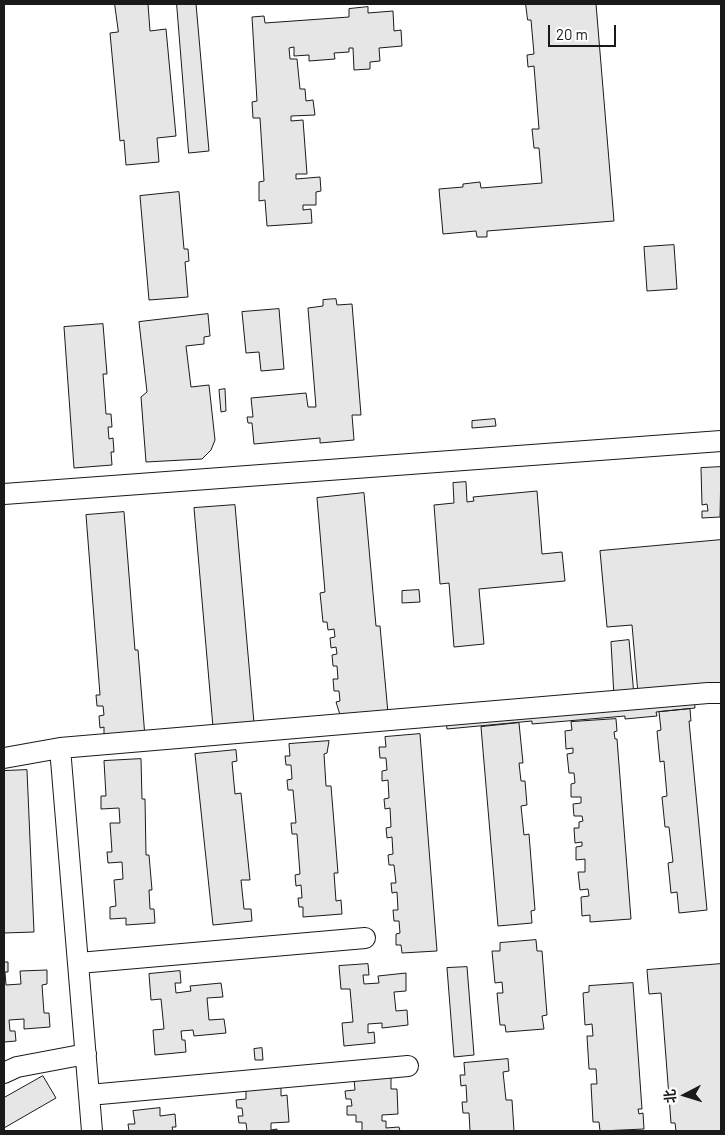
<!DOCTYPE html>
<html>
<head>
<meta charset="utf-8">
<style>
  body { margin:0 }
  #map { position:relative; width:725px; height:1135px; overflow:hidden; background:#fff; font-family:Barlow,"Noto Sans SC",sans-serif }
  canvas { display:block }
  .frame { position:absolute; inset:0; border:5px solid #1a1a1a; pointer-events:none }
  .north { position:absolute; left:660px; top:1070px; width:50px; height:50px; -webkit-text-stroke:4px #fff; paint-order:stroke; rotate:265deg; font-size:14px; font-weight:700; line-height:20px; text-align:center; color:#1a1a1a }
  .north::after { content:''; display:block; margin:auto; width:18px; height:22px; background:#1a1a1a; clip-path:polygon(50% 0,100% 100%,50% 72%,0 100%) }
  .scale { position:absolute; left:548px; top:25px; width:68px; height:22px; box-sizing:border-box; border:2px solid #1a1a1a; border-top:0; padding-left:6px; font-size:15px; line-height:18px; white-space:nowrap; color:#1a1a1a; -webkit-text-stroke:4px #fff; paint-order:stroke }
</style>
</head>
<body>
<div id="map">
<canvas width="725" height="1135"></canvas>
<div class="frame"></div>
<div class="north">北</div>
<div class="scale">20 m</div>
</div>
<script>
const context = document.querySelector('canvas').getContext('2d');
context.lineJoin = 'round';
function paint(path, color) {
  context.fillStyle = color;
  context.fill(path, 'evenodd');
}
function stroke(path, color, width, dash) {
  context.strokeStyle = color;
  context.lineWidth = width;
  context.lineCap = dash ? 'butt' : 'round';
  context.setLineDash(dash || []);
  context.stroke(path);
}
const building = new Path2D(`
  M115,4H148L150,31L166,29L176,136L157,138L159,162L126,165L124,140L120,141L110,33L118,32Z
  M177,4H196L209,151L189,153Z
  M526,4H596L614,221L487,231V237H477L476,231L443,234L439,189L463,187V184L480,182L481,188L542,183L539,148H534L532,129H539L534,66L528,67L527,55L534,54L531,20H528Z
  M368,7V13L393,11L394,31L401,30L402,46L379,48L380,61L370,62V69L354,70L353,48H349V52L334,53L335,59L309,61V55L294,56V47L289,48L290,59H297L300,89H305L306,101L313,100L315,115L291,116V121L303,120L307,174H296V179L320,177L321,191L316,192V205H303V210L311,209L312,223L267,226L265,200L259,201V182L264,181L260,118H253L252,102L257,101L252,17L264,16L265,23L349,17V9Z
  M179,192L184,249H188L189,261L185,262L188,297L149,300L140,196Z
  M674,245L677,289L647,291L644,247Z
  M336,299L337,305L352,304L361,415H352L354,440L320,443V438L254,444L252,423H248L247,417H253L251,398L306,393L308,407H316L308,308L323,306V300Z
  M279,309L284,369L261,371L259,352L246,353L242,312Z
  M208,314L210,336L204,337V344L186,346L191,387L209,385L215,440L211,450L202,459L146,462L141,397L147,392L139,322Z
  M103,324L107,374H103L106,414H111L112,427H108L109,439L113,438L114,452H111L112,465L74,468L64,327Z
  M225,389L226,411L221,412L219,390Z
  M495,419L496,426L472,428V421Z
  M721,467L720,517L702,518V511H708L707,504L702,505L701,468Z
  M466,482L467,502L474,501L473,497L537,491L542,554L562,552L565,581L479,589L484,644L454,647L449,583L440,584L434,505L454,503L453,483Z
  M364,493L376,626H380L388,713L341,718L336,702L340,701L339,691H334L333,679H338L337,666H333L332,655L337,654L336,647L331,648L330,638L335,637L334,629L328,630L327,622H323L320,593L325,592L317,498Z
  M235,505L254,723L213,727L194,508Z
  M124,512L135,650H138L145,737L104,740V727L100,728L99,716L104,715L103,706H97L96,695H100L86,515Z
  M721,540V687L638,694L632,625L607,627L600,551Z
  M419,590L420,602L402,603V591Z
  M629,640L634,695L614,697L611,642Z
  M694,699L695,708L656,712L657,716L625,719V716L532,724V721L447,729L446,722Z
  M690,709L691,721H689L707,910L679,913L677,892L671,893L668,863L673,862L669,827H665L662,797L667,796L664,761L660,762L657,731L661,730L659,712Z
  M616,719L617,731L614,732L615,739H617L631,919L590,922V915L582,916L581,897L589,896L588,889L580,890L578,872H585V859L576,860V847L582,846V842L575,843L574,828H579V822L583,821L582,816H574L573,804L581,803V797H571V784L575,783L574,773H569L567,754L573,753V748L566,749L565,731L572,730L571,722Z
  M519,723L523,763H519L521,781H525L527,805L521,806L524,835L529,834L535,910L531,911L532,923L498,926L481,727Z
  M420,734L437,951L402,953L401,945H396V934L400,933L399,921H394L393,910H398L397,892L392,893L391,883H396L394,865H389L388,855L393,854L392,837L387,838L386,828L391,827L390,808L385,809L384,799L389,798L388,780L382,781V771L387,770L386,758H380L379,747H386L385,737Z
  M329,741L327,753L324,754L326,786H331L338,873H334L336,901L341,900L342,914L303,917V907H299L298,898H302L301,885L296,886L295,875L300,874L297,834H292L291,823H296L293,790H288L287,780L292,779L291,765H286L285,756H290L289,744Z
  M236,750L237,761L232,762L235,794L241,793L250,880H241L244,909H251L252,921L213,925L195,754Z
  M141,759L142,799H145L146,855H149L152,890H149L150,909H154L155,923L126,925V918L110,919V907L116,906L114,880L123,879L122,862L108,863L107,852H112L110,823H120L119,808L101,809V796H106L104,761Z
  M27,770L34,932L4,933V771Z
  M536,940L537,951H542L547,1015L542,1016L544,1029L506,1032L505,1025H500L497,993H503L502,982L495,983L492,951H500V943Z
  M4,962H8V972H5L6,985L21,984L20,971L47,970V984L42,985L44,1013H49L50,1027L24,1029V1019L9,1020L10,1031H15L16,1041L4,1042Z
  M368,964L369,975H363L364,984L379,983L378,976L406,973V991L394,992L396,1011L407,1010L408,1025L382,1028V1023L368,1024V1033L374,1032L375,1043L344,1046L342,1023L353,1022L350,989H341L339,966Z
  M721,964V1131H676L675,1123H671L661,993L649,994L647,970Z
  M467,967L474,1055L454,1057L447,968Z
  M180,971L181,983H175L176,993L191,991L190,986L221,983L223,997L207,998L209,1020L224,1019L226,1033L194,1036L193,1030L181,1031L182,1040H185L186,1052L155,1055L153,1030L164,1029L161,999L151,1000L149,974Z
  M633,983L642,1109H638L639,1114L643,1113L644,1129L600,1131L599,1122H593L591,1084H597L596,1069H589L587,1036H593L592,1024L585,1025L583,993L589,992V986Z
  M262,1048L263,1060H255L254,1049Z
  M508,1059L509,1071L503,1072L506,1100H512L514,1131H470L469,1113H463L462,1102H467L466,1085L461,1086L460,1075H465L464,1063Z
  M43,1076L56,1098L4,1128V1098Z
  M391,1077V1089H397L398,1114L382,1115V1121H386V1128L399,1127L400,1131H362V1122H356V1115H347V1106H352L351,1099H346L345,1091L355,1090L354,1079Z
  M281,1087V1096L287,1095L289,1122L271,1123V1130L277,1129V1131H247L246,1123H239L238,1116H243L242,1108H237L236,1100L246,1099V1090Z
  M160,1108V1116L175,1114L176,1127H172L173,1131H129L128,1124H135L133,1111Z`);
const minor = new Path2D(`
  M4,494L721,441
  M60,748L92,1131
  M4,758L60,748L708,693H721
  M79,963L365,938
  M4,1073L17,1067L86,1054
  M89,1095L408,1066`);
paint(building, '#e6e6e6');
stroke(building, '#1a1a1a', 1);
stroke(minor, '#1a1a1a', 22);
stroke(minor, '#fff', 20);
</script>
</body>
</html>
